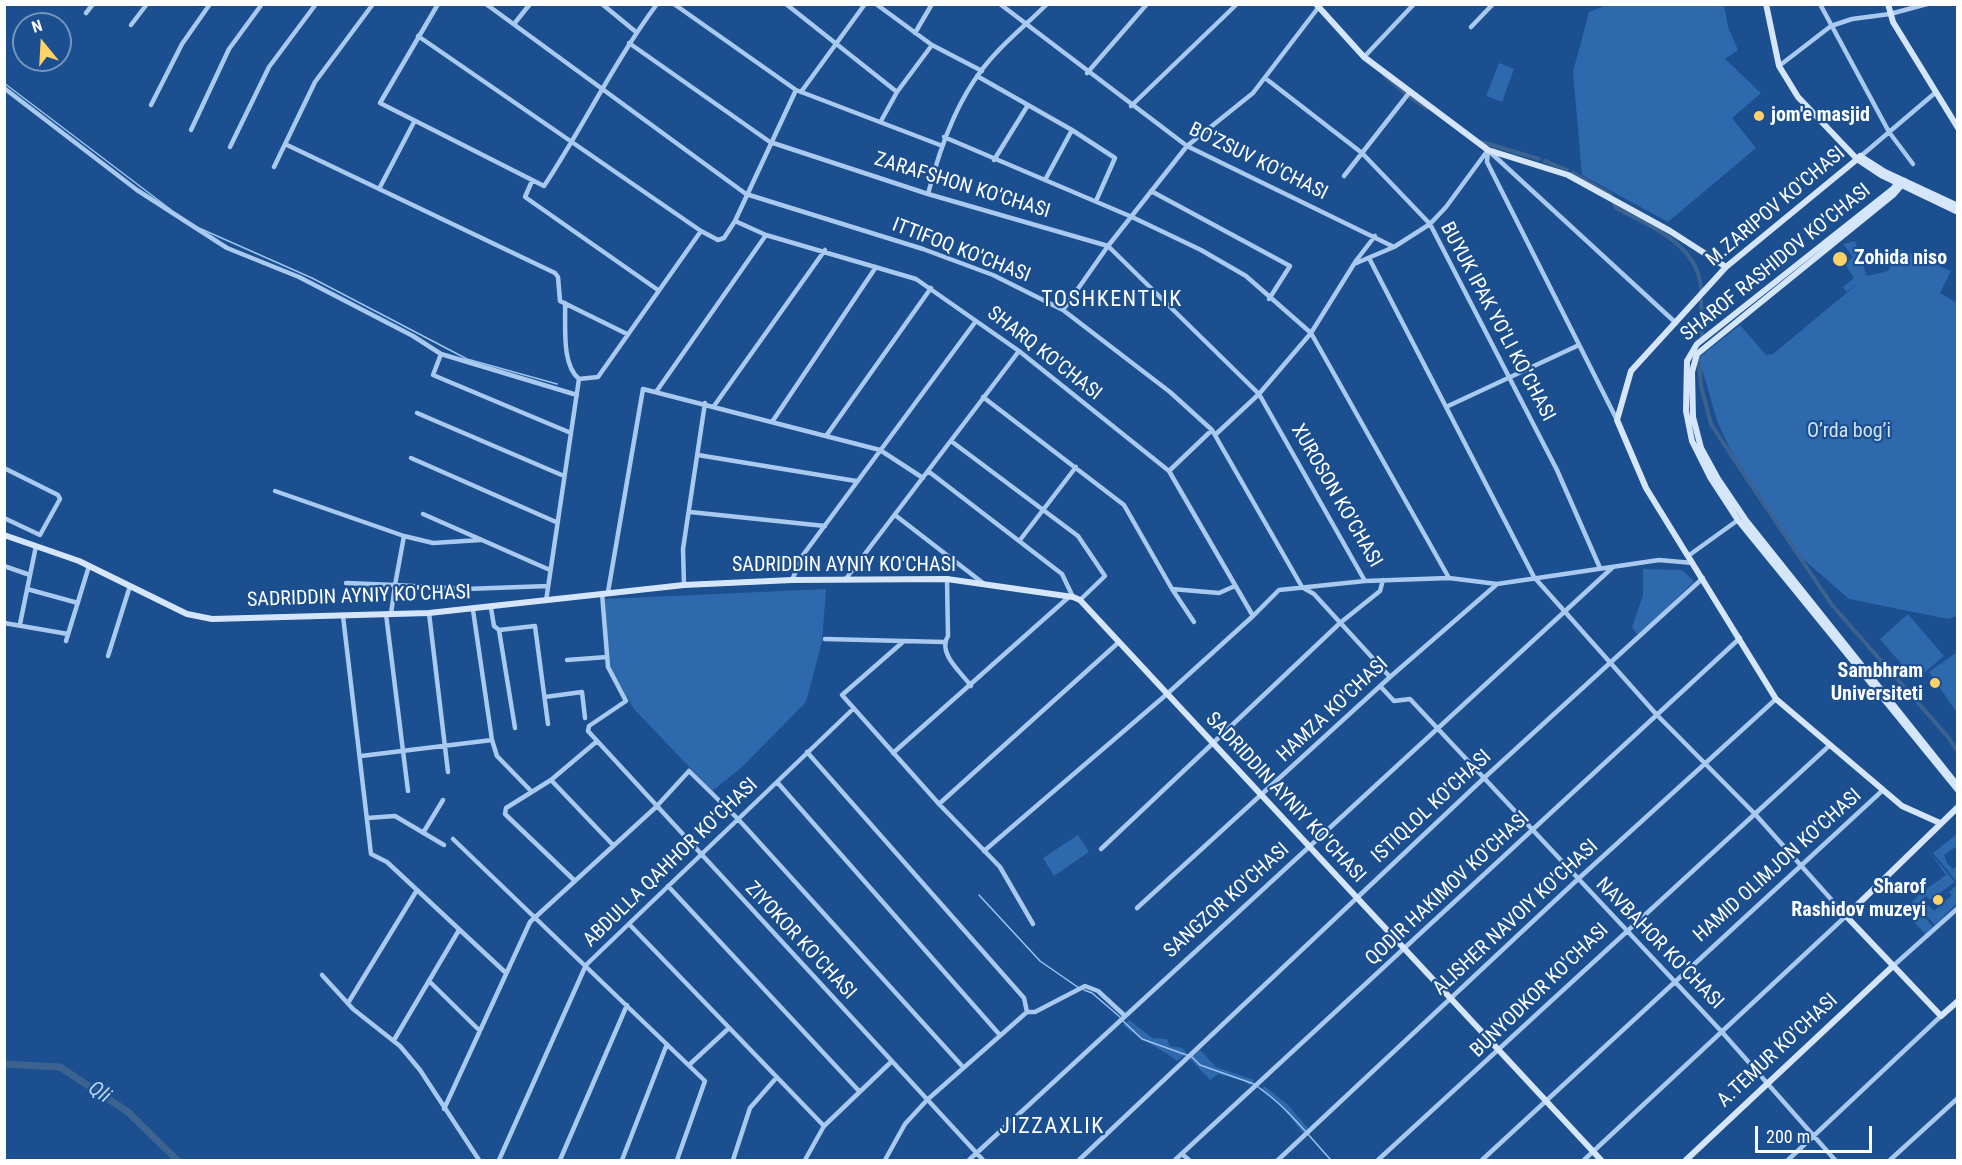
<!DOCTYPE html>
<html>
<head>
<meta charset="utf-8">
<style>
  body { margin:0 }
  #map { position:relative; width:1962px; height:1165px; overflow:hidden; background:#1b4f8f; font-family:"Roboto Condensed",sans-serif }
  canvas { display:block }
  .frame { position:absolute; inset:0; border:6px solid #fff; pointer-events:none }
  .north { position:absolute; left:12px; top:12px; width:60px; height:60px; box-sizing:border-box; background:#1b4f8f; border:2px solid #7695bc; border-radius:50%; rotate:342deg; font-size:16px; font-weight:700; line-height:24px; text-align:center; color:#fff }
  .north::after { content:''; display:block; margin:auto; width:21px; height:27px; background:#ffd166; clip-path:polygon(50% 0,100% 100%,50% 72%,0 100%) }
  .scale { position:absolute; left:1755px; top:1126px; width:117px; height:27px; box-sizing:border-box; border:3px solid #fff; border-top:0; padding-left:8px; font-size:18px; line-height:21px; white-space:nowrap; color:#fff; -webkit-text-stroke:4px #1b4f8f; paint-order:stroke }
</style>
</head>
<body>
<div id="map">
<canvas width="1962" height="1165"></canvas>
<div class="frame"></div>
<div class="north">N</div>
<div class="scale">200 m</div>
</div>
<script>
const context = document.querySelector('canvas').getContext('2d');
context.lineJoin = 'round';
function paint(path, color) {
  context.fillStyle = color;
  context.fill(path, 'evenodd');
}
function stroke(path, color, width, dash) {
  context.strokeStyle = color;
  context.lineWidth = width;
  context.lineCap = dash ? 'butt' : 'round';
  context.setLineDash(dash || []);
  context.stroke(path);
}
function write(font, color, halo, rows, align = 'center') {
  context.font = font + ' "Roboto Condensed",sans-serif';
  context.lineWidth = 4.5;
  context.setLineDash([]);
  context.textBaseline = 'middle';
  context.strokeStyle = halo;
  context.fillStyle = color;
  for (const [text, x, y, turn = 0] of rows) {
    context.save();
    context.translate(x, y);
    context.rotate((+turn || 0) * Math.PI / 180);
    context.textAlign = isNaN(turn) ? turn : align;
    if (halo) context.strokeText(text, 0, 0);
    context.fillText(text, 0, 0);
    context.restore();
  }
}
const green = new Path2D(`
  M1607,5H1724L1728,27L1738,50L1725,59L1761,93L1732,118L1756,148L1668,222L1582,175L1573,72L1589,12Z
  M1499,63L1514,69L1502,102L1486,96Z
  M1855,241L1867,276L1888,271L1898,248L1951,271L1940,293L1957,303V616L1948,619L1849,599L1802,558C1773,515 1739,473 1719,425C1710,403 1708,380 1697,359L1740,325L1766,355L1773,354L1861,281L1846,292L1843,287L1854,278L1845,264L1853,257L1843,244Z
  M1643,569L1682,570L1694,581L1643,632L1637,634L1632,627L1643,595Z
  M826,589L822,642L806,702L741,768L712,791L634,709L609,666L605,599Z
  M1908,614L1944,656L1915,680L1880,639Z
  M1957,652V713L1929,672Z
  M1957,834V846L1944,855L1947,863L1953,869L1957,866V882L1933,853Z
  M1078,835L1089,852L1054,876L1043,858Z
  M1927,849L1955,882L1930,900L1926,896L1912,913L1915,916L1920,912L1933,927L1925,934L1904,910L1922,892L1946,875Z
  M1957,885V903L1935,925L1922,911L1928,905L1934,911L1952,895L1949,892Z
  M1129,1020L1152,1038L1167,1039L1170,1046L1182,1048L1187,1053L1177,1061C1159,1047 1140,1040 1123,1025Z
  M1199,1049L1216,1067L1254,1080L1250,1086L1245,1081L1218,1074L1210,1080L1190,1059Z
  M1264,1086L1287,1104L1308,1128L1303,1133L1282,1107L1260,1090Z`);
const stream = new Path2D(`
  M4,83L170,209
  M199,228L312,278L467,359L557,384
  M979,895L1040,961L1079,988
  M1084,990L1092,993L1120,1017
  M1123,1021L1142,1039L1192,1057L1200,1065L1254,1084
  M1258,1087C1287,1107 1307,1134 1331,1160`);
const canal = new Path2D(`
  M1385,76L1405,93
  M1410,97L1427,108
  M1482,142L1539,159
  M1545,161L1567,170
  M1573,173L1611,195
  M1614,204L1616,208C1651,227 1701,245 1701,292
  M1701,300L1702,340
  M1699,364L1701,386L1711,424L1747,479L1832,605L1948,737L1958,752`);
const river = new Path2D(`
  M4,1064L60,1067L128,1112L177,1160`);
const street = new Path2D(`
  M438,4L380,103L544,186C583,127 614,62 657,4
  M486,4L746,194L923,249L993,275L1063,310L1170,392L1212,430L1302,587L1314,594L1390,677
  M602,4L636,32
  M674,4L796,90L940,145
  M786,4L897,92
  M876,4L932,45L897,92L881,121
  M1000,4L1187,146L1394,247
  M1820,4L1889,132L1913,164
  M86,13L93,4
  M514,24L530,4
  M131,25L147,4
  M1471,27L1493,4
  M915,33L932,4
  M418,36L701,231
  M629,43L770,142L928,194L1108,246L1259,394L1365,581L1449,578L1497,584L1659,560L1693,563
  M932,45L982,71
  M1364,57L1414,4
  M1779,66L1831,26L1852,19L1890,14L1927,4
  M1087,73L1147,4
  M977,76L1072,130L1115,158L1096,201
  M1265,78L1362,153L1430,224L1557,470L1600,568
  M4,88L137,190L227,248L299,277L413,336L441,354
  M801,92L865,4
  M151,105L182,44L210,4
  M1131,106L1237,4
  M191,130L229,49L262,4
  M944,137L1132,217L1201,250L1246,276L1311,333L1449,578
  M285,144L555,273L558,277L560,301L627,334
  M230,147L269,67L316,4
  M1488,151L1487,162L1617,420
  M1490,152L1676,323
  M1861,156L1935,93
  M994,160L1028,105
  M274,167L315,82L373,4
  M1344,176L1409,93
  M1045,180L1072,130
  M532,181L525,197L658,290
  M379,189L414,122
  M1151,191L1290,266L1269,299
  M928,194C941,143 960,91 996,53C1012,36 1030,21 1047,4
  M735,221L766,235L916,279L1019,351L1169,471L1253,616
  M1369,258L1534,577L1656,714L1755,814L1846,916L1584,1160
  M1355,262L1375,236
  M565,303C566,325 561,364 579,379
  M1063,310L1108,246L1187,146L1253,93L1321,4
  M656,392L766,235
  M983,397L1124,505L1172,589L1219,593L1235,586
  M714,406L825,250
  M1446,407L1579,345
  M417,413L564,476
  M772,422L876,267
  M571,433L433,375L441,354L577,395
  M1215,435L1259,394L1311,333L1354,264L1394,247L1430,224L1446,207L1488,150
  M826,436L931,288
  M951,441L1078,536L1105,576L1080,600
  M698,455L856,481
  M411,458L556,522
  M4,468L58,495L60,499L40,535L4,518
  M928,471L1062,574L1073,597
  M1169,471L1212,430
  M275,491L404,536L433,543L481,540
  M690,512L825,526
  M423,514L550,570
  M895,515L983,583
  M404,536L395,585L466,589L548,586
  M1020,540L1076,467
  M1688,556L1738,520
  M4,566L30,575
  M947,579L948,636C937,653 961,672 971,686
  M792,580L803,555L976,321
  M845,580L1019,351
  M346,583L395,585L391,614
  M684,585L683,549L705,403
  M27,589L78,603
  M1172,589L1194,622
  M608,592L643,389L880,450L923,478
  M602,593L608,667L626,701L589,726L588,731L983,1160
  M546,601L579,379L598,377L701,231L718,240L724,238L735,221L796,90
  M491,608L494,626L499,630L535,626L548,724
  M473,610L492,740L497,756L532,792
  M429,613L448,772
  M386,614L408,791
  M343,616L371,854L387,862L506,973
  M4,623L68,634
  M20,624L36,546
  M499,630L515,728
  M825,639L904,641
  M66,641L89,566
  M944,642L904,641L842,695L939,804L1000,867L1033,924
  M108,656L130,586
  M567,660L607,657
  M1380,686L1394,701L1410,699L1722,1032L1835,1160
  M545,697L582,692L585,718
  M807,752L1024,998L1027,1012
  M893,753L1070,596
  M361,756L492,740
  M551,780L613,845
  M777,782L999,1034
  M939,804L1119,642
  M367,818L395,816L444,845
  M423,833L443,800
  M453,839L705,1081L677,1160
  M1101,849L1340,623L1380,591L1383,580
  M984,851L1167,694L1253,616L1279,590L1365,581
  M575,881L505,814L506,808L551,780L596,742
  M668,886L859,1091
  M1137,908L1390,677L1496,585
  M629,924L824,1126
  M1893,966L1958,908
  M322,975L353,1009L400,1046L420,1070L479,1160
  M429,981L480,1031
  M348,1003L417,890
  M394,1040L459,930
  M689,1065L729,1028
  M444,1109L530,922L656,807L689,771L738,819L963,1067
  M1182,1154L1189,1160
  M499,1160L586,965L853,709
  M560,1160L627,1005
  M622,1160L667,1044
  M733,1160L750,1108L777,1077
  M805,1160L824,1126L891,1062
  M885,1160L905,1124L927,1100L1027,1012H1035L1085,986L1098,991L1124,1015
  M969,1160L1613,567
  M1079,1160L1484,778L1703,578
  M1175,1160L1740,638
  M1278,1160L1577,880L1776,699
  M1378,1160L1830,745
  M1482,1160L1883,790
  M1788,1160L1941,1016
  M1890,1160L1958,1098`);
const secondary = new Path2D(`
  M1316,4L1364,57L1488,150L1568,175L1670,231L1726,267
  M1766,4L1779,66L1798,97L1857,159L1881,175L1958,212
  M1888,4L1893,22L1958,128
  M1860,156L1885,172L1958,206
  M1861,156L1726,267L1631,371L1617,420L1646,488L1776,699L1902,806L1940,823
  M1899,179L1894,188L1697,344L1687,361L1686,411L1692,441L1710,477L1738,520L1958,790
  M1905,181L1893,195L1697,354L1692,372L1693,417L1701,448L1718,479L1745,519L1958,786
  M4,535L79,561L187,614L212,619L429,613L684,585L792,580L947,579L1073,597L1080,600L1601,1160
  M1958,807L1846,916L1941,1016L1958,1001
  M1686,1160L1893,966`);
const markers = [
  [1759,116,6,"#ffd166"],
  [1840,259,8,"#ffd166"],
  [1935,683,6,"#ffd166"],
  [1938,900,6,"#ffd166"]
];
const poiNames = [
  ["jom'e masjid",1771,116],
  ["Zohida niso",1854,259],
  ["Sambhram",1923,672,"right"],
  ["Universiteti",1923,695,"right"],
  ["Sharof",1926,888,"right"],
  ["Rashidov muzeyi",1926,911,"right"]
];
const streetNames = [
  ["BO'ZSUV KO'CHASI",1258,162,26],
  ["ZARAFSHON KO'CHASI",962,186,17],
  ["M.ZARIPOV KO'CHASI",1776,207,-40],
  ["ITTIFOQ KO'CHASI",961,251,21],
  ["SHAROF RASHIDOV KO'CHASI",1776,263,-39],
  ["BUYUK IPAK YO'LI KO'CHASI",1497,322,62],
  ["SHARQ KO'CHASI",1044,354,38],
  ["XUROSON KO'CHASI",1336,496,60],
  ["SADRIDDIN AYNIY KO'CHASI",844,566],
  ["SADRIDDIN AYNIY KO'CHASI",359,597,-2],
  ["HAMZA KO'CHASI",1333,710,-43],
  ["SADRIDDIN AYNIY KO'CHASI",1285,798,47],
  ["ISTIQLOL KO'CHASI",1432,807,-43],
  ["ABDULLA QAHHOR KO'CHASI",671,863,-44],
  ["HAMID OLIMJON KO'CHASI",1778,866,-42],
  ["QODIR HAKIMOV KO'CHASI",1448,889,-43],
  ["SANGZOR KO'CHASI",1227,901,-42],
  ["ALISHER NAVOIY KO'CHASI",1516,918,-43],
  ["ZIYOKOR KO'CHASI",800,941,47],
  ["NAVBAHOR KO'CHASI",1659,944,46],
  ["BUNYODKOR KO'CHASI",1540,991,-44],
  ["A.TEMUR KO'CHASI",1778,1051,-43]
];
const parkNames = [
  ["O’rda bog’i",1849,432]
];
const waterNames = [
  ["Qli",99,1093,34]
];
const quarterNames = [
  ["TOSHKENTLIK",1112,300],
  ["JIZZAXLIK",1052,1127]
];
paint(green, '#2e69ad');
stroke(stream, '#9cc4f0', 1.5);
stroke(canal, '#3c6290', 4);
stroke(river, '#3c6290', 7);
stroke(street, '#a9c9ee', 4.5);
stroke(secondary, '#d6e6fa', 6);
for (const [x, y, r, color] of markers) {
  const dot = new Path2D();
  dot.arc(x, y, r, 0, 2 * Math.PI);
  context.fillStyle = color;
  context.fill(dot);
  stroke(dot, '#1b4f8f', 2);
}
write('bold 20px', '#fff', '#1b4f8f', poiNames, 'left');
write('20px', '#fff', '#1b4f8f', streetNames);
write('20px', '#cfe3fa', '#1b4f8f', parkNames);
write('italic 21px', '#b5d3f5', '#1b4f8f', waterNames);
context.letterSpacing = '1.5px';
write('22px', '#fff', '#1b4f8f', quarterNames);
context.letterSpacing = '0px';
</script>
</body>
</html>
